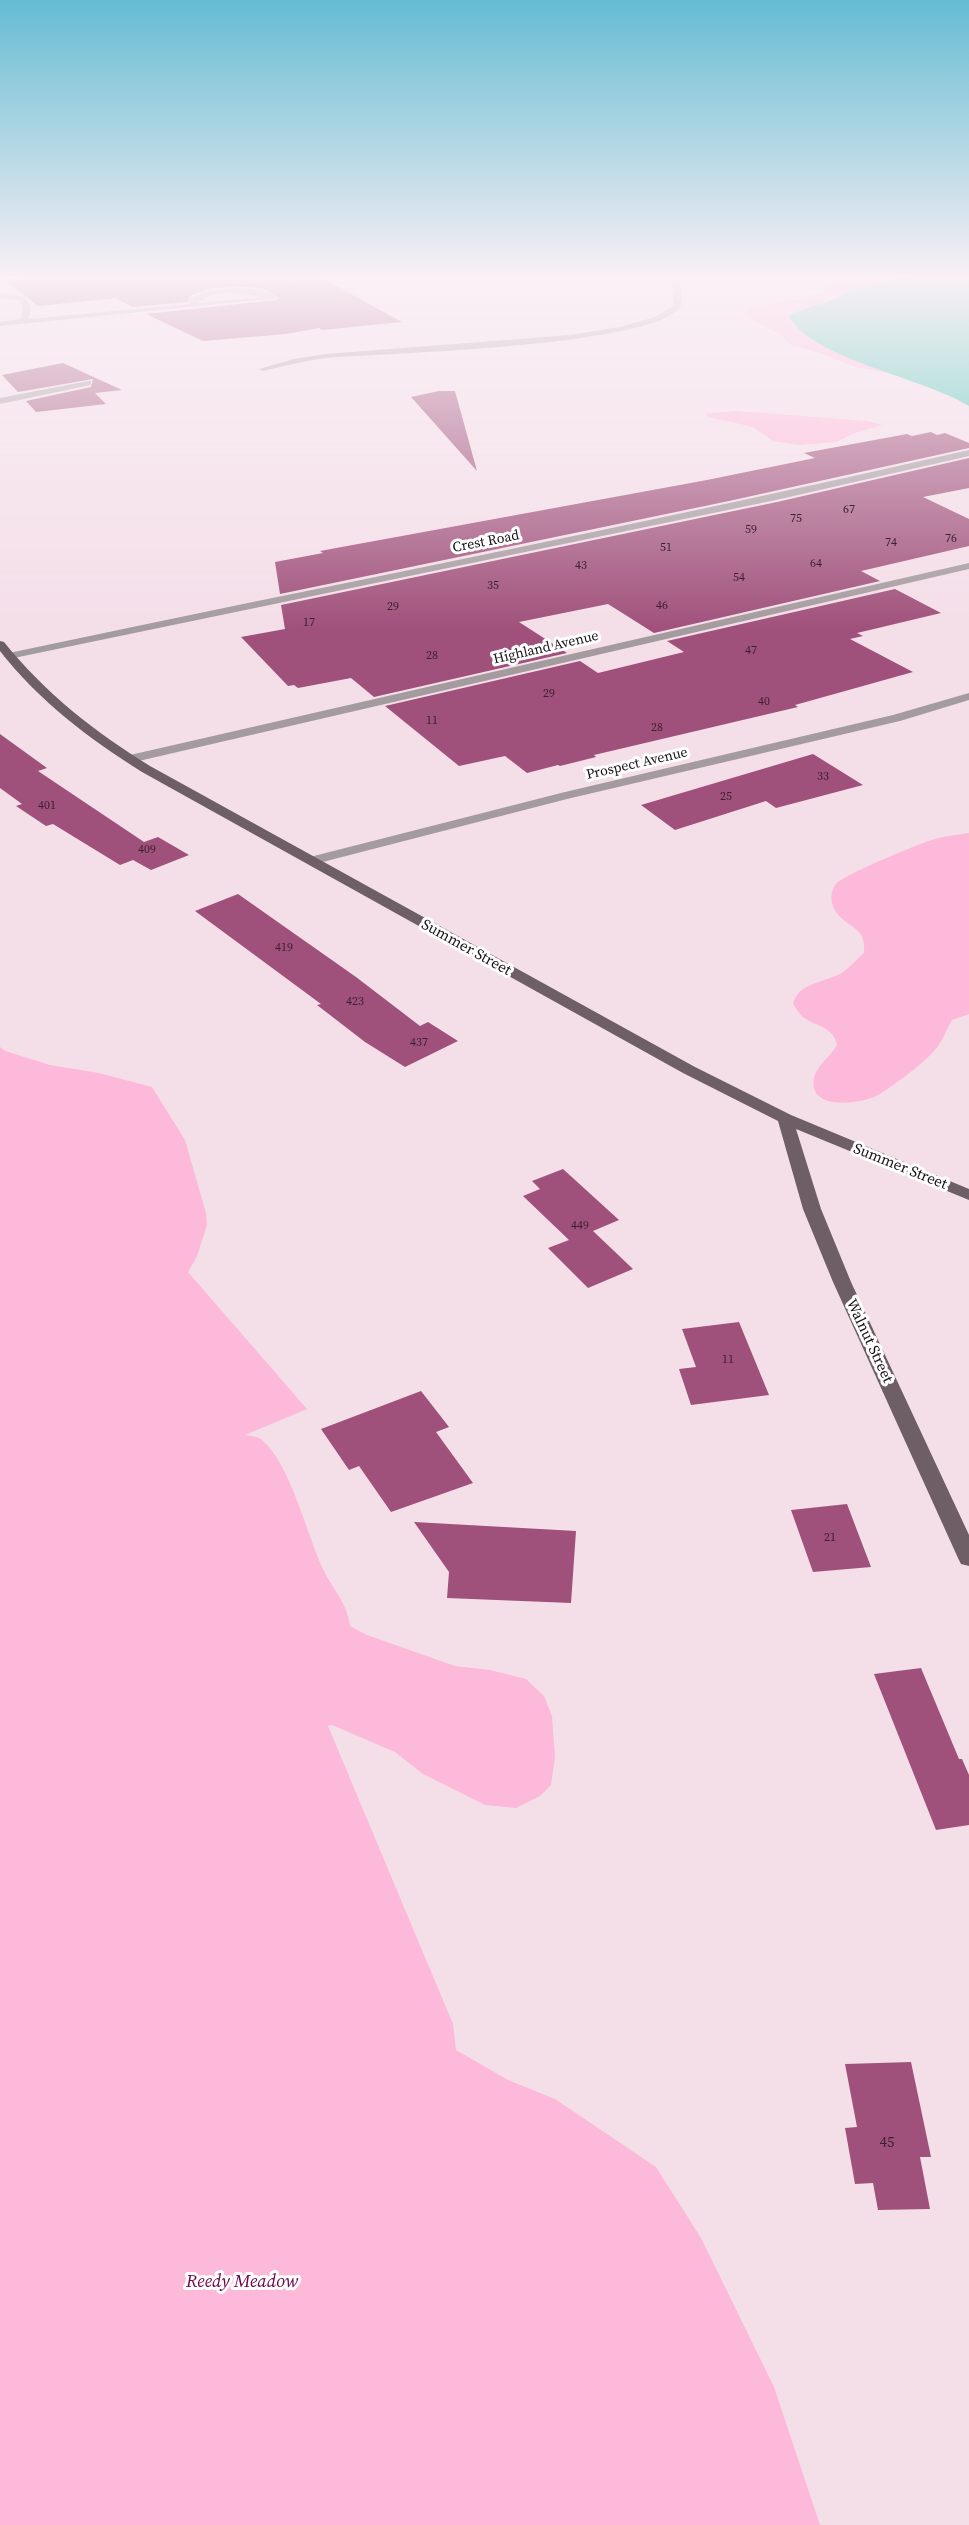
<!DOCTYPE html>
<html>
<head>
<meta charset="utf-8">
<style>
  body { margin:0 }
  canvas { display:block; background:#f4dee8 }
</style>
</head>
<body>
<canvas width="969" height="2525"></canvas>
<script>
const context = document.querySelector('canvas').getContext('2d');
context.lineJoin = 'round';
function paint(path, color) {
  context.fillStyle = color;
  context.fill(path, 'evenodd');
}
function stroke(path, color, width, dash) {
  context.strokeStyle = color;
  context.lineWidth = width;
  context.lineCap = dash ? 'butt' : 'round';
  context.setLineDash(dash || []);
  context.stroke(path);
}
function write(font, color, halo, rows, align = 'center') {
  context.font = font + ' "Source Serif 4",serif';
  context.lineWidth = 6;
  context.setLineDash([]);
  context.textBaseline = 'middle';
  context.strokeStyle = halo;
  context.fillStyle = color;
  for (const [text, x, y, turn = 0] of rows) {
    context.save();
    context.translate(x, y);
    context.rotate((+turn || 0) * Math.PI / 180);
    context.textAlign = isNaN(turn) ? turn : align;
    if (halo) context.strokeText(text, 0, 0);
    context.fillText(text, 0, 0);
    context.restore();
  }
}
const green = new Path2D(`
  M845,275H919L857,288L832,300L793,313L790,321C816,348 857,361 893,374L855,367L820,353L791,345L783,337L743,314C766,297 803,306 827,289V282Z
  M737,411L868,421L882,425L855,433L836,442L800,445L773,441L753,427L708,417L705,414Z
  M969,833V1014L952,1020C946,1030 942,1043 934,1051C919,1067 898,1082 880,1094C864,1104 807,1112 814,1078C817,1065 831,1056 837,1045C834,1027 815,1026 803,1017C799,1014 796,1008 793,1004C798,982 826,983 843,972C850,967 857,959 864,953C867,925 846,929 835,910C830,902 830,892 836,884C843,875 918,844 932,840C944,836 957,835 969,833Z
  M0,1047L5,1051L50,1065L99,1073L152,1087L185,1140L206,1213L207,1225L197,1256L188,1272L307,1409L245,1435C250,1436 258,1436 262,1440C290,1463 307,1535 323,1569C333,1590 347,1602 350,1626L367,1635L455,1666L490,1670L526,1679L544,1696L552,1716L555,1757L551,1785L540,1796L516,1808L485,1805L423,1774L395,1752L332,1725L328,1726L453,2024L456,2050L508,2080L555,2099L656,2167L701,2238L774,2387L820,2525H0Z`);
const water = new Path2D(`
  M919,275H969V406C924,378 813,359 789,317L793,313L832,300L857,288Z`);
const building = new Path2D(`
  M17,275H316L402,322L322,330L319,328L286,334L203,341L146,314L277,300L279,298L262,288L233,286L209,289L190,296L188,302L133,307L115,298L38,306L4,280L20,278Z
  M63,363L122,390L95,393L106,404L36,412L26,401L91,387L93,379L18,392L2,375Z
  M439,391H455L477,471L411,397Z
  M931,432L937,435L945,433L969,443V448L729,501L280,594L275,562L323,553L320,551L707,480L815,458L804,453L907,434L912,436Z
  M969,458V488L923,497L969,519V546L861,571L880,581L654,633L608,604L519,622L567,653L374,697L351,678L298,688L294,685L288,686L241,637L285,629L281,605L777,502Z
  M895,589L941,613L857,633L863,636L850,639L913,672L795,705L798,707L594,755L596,757L560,766L558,765L527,773L505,756L459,766L385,706L580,661L598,673L684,652L667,641Z
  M0,734L47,768L38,771L144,842L158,837L189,855L151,870L133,860L120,865L53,824L46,826L16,806L22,804L0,788Z
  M813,754L863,785L776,808L766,801L675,830L641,805Z
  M238,894L356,977L420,1026L428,1022L458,1041L405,1067L365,1042L317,1005L321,1004L195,911Z
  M563,1169L619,1220L593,1231L633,1269L588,1288L548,1248L569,1240L523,1196L540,1189L532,1181Z
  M739,1322L769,1395L691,1405L679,1369L696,1367L682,1329Z
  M421,1391L449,1427L436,1432L473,1483L391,1512L359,1466L349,1470L321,1429Z
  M847,1504L871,1567L813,1572L791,1510Z
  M414,1522L576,1531L571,1603L447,1598L449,1572Z
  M921,1668L959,1759H962L969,1775V1825L936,1830L874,1674Z
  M911,2062L931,2157H920L930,2209L878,2210L873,2183L855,2184L845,2128L857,2127L845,2064Z`);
const path = new Path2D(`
  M288,284L336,277L332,275`);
const minor = new Path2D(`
  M671,275H678C679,283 686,299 680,307C652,347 383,353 326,358C304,361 284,366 263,371L259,369L294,359L326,354L570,335L620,327L655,317L674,305Z
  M233,288C248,288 265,288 277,298L0,326V322L21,319L23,306L19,300L0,298V294L24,296L31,306L29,319L190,304L191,298L210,291ZM233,293L265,297L198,303C205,294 221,293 233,293Z
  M88,381H91V385L0,404V398Z
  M969,450V456L776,500L9,659L3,656L9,653C329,585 650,523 969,450Z
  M969,563V569L130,763L124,759L130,755Z
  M969,693V700L900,721L567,799L311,865L304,861L306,858L565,792L893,715Z`);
const major = new Path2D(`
  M0,641L4,642C45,693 95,732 150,766L695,1067L791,1115L969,1189V1200L796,1129L821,1209L851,1282L969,1535V1566L961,1564L958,1558L833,1282L803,1209L778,1121L683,1073L142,772C88,738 39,701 0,651Z`);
const numberNames = [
  ["67",849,510],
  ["75",796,519],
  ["59",751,530],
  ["76",951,539],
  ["74",891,543],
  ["51",666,548],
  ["64",816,564],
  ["43",581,566],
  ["54",739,578],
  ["35",493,586],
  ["46",662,606],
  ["29",393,607],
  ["17",309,623],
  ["47",751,651],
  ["28",432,656],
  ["29",549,694],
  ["40",764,702],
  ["11",432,721],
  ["28",657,728],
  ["33",823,777],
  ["25",726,797],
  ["401",47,806],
  ["409",147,850],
  ["419",284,948],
  ["423",355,1002],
  ["437",419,1043],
  ["449",580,1226],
  ["11",728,1360],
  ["21",830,1538]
];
const farStreetnames = [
  ["Crest Road",486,542,-11],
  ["Highland Avenue",546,648,-13],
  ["Prospect Avenue",637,764,-13]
];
const streetNames = [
  ["Summer Street",466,948,29],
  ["Summer Street",900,1167,22],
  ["Walnut Street",869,1341,65]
];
const nearNumbernames = [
  ["45",887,2143]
];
const nearParknames = [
  ["Reedy Meadow",242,2282]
];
paint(green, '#fdb9da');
paint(water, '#42c7b4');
paint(building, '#a0517b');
stroke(path, '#af9ea6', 1.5, [1.5, 2]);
paint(minor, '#a49b9f');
paint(major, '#6e5f66');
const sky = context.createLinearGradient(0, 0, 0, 629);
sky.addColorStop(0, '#65bcd3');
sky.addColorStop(0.44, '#faf0f5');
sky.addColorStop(1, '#faf0f500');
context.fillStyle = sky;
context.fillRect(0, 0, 969, 629);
write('12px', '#3b222e', null, numberNames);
write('14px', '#191215', '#fff', farStreetnames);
write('15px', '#191215', '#fff', streetNames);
write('15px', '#3b222e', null, nearNumbernames);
write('italic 18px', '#6e0449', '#fff', nearParknames);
</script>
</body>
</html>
